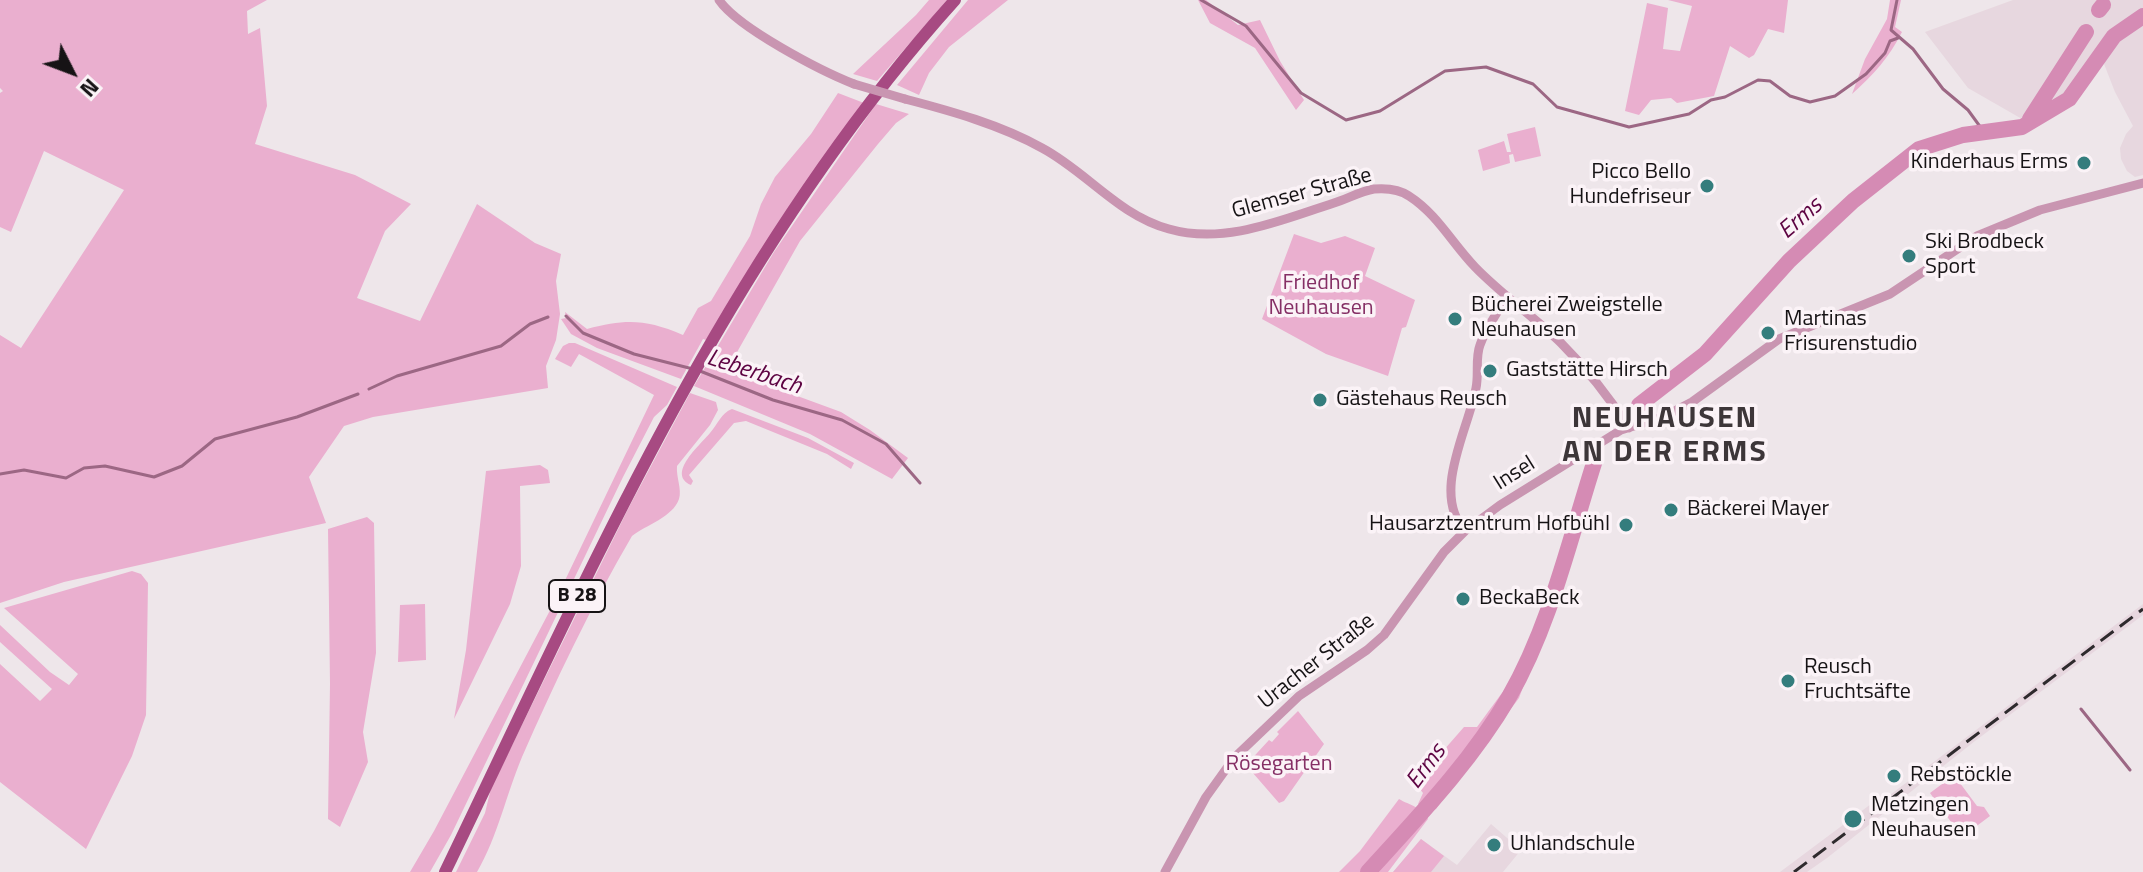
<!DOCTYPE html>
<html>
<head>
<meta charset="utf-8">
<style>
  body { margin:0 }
  #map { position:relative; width:2143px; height:872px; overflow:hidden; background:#eee6ea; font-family:"Titillium Web",sans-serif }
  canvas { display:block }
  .north { position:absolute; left:32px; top:32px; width:80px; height:80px; -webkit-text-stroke:6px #fbf3f7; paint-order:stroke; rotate:132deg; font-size:22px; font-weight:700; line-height:32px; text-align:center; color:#161315 }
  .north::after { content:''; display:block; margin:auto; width:28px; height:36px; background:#161315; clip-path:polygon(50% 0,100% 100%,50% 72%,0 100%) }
</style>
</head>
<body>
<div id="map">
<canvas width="2143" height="872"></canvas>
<div class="north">N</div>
</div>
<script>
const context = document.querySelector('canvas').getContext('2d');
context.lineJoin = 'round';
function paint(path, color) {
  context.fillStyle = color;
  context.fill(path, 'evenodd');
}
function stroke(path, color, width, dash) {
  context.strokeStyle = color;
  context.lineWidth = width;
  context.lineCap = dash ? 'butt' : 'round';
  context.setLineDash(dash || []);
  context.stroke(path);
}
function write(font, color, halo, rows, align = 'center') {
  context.font = font + ' "Titillium Web",sans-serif';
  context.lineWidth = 7;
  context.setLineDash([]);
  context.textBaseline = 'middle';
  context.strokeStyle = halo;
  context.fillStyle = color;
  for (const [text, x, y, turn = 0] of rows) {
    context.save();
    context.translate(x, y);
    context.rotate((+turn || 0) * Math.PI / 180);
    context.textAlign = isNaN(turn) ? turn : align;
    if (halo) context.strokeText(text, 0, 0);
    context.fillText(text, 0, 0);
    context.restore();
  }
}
const built = new Path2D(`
  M2013,0H2143V175L2135,177L2127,171L2121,159L2120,148L2126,134L2133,126L2115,92L2099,51L2074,89L2022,119L1968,88L1925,32Z
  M2143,604V615L1975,741L1827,858L1807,872H1780L1875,801L1878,804Z
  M1491,824L1521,850L1503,872H1393L1421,839L1457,865Z`);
const green = new Path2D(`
  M0,0H267L247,11L248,34L260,28L267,106L255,144L355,175L411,204L385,231L357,298L420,321L477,204L535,243L561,254L556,281L560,314L556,340L546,366L548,388L373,417L344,426L309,477L326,523L64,582L0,603V335L21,348L124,190L44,151L11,232L0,227V93L3,91L0,88Z
  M929,0H947L877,81L853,74L916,15Z
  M968,0H1008L949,47L929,73L919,95L897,85Z
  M1198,0H1206L1238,25L1260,20L1280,61L1304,100L1296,110L1255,48L1210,23Z
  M1668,0H1788L1784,33L1768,29L1754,55L1749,58L1730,46L1714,96L1677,103L1671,98L1651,100L1639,115L1625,111L1647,3L1668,8L1663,49L1680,51L1692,6Z
  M1890,0H1901L1895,27L1902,32C1889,58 1873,75 1852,94L1865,59L1887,19Z
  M838,93L864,103L792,202L706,340L703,339L681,379L597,348L571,334L561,319L566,318L565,312L587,329C626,319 645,319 683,335L698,308L711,301L750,236L761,204L775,177L811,134Z
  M876,104L909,114L896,123L878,144L800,241L732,361L781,390L841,412L870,430L908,458L892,479L810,434L694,386L774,252Z
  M1535,127L1541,156L1515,162L1513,154L1509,155L1510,163L1483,171L1478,150L1504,141L1507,152H1511L1507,134Z
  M1294,234L1321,243L1345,236L1375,248L1365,276L1415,300L1406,327L1402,328L1388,376L1326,354L1262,319Z
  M569,343H575L677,387L667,405L654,417L623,477L451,835L430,872H410L434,831L557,597L654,395L579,354L571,367L555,359L563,346Z
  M690,393L716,402L718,410L710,425L677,466C676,477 682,489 679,499C673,517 646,525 632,536C591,606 555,682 522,757C506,795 498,836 477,872H456L485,813L491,788L628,509Z
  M732,409L808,438L854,463L851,469L827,454L746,421L734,423L689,475L693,481L691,485C666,474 700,445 710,433C718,424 721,413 732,409Z
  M540,465L548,470L550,483L520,486L521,566L510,604L454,719L466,650L486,471Z
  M367,517L374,523L376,653L363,732L368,762L340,827L328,819L330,684L328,529Z
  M132,571L141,574L148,583L146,715L132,756L86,849L0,782V664L40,701L52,689L0,642V625L50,672L69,685L78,674L4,608Z
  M425,604L426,660L398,662L400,605Z
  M1518,671H1529L1519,698L1436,809L1429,812L1418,804L1423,793L1415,783L1464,727H1477Z
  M1298,711L1324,744L1284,801L1279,803L1246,765L1269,740L1272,742L1279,734L1277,732Z
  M1954,775L1977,806L1984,807L1990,816L1962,837L1930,793Z
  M1399,799C1409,805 1424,808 1428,819L1388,872H1339L1360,851Z
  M1421,839L1444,856L1431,872H1393Z`);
const stream = new Path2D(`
  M1201,0L1246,26L1301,93L1346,120L1380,111L1445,71L1486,67L1533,84L1557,107L1629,127L1689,114L1711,100L1725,97L1758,80L1770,81L1790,96L1810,102L1835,96L1866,74L1885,53L1890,41L1898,38
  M1897,0L1891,30L1913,49L1943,89L1968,110L1984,132
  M566,316L583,333L634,354L693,369
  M700,371L773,400L842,420L886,444L920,483
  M369,389L397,376L501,346L530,324L548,317
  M0,474L24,470L66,478L84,468L105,466L154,477L182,466L215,439L297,417L358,394
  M2081,709L2130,770`);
const river = new Path2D(`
  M2099,10L2103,5
  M2030,119L2086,32
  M1639,405L1705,354L1789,261L1853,201L1919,149L1963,135L2022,127L2069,99L2114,36L2143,16
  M1368,872C1418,817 1471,762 1509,697C1551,624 1570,537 1596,457`);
const tertiary = new Path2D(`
  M719,0C738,28 821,71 854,84
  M905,99C951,111 1001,125 1042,148C1087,172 1118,215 1169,229C1225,245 1281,220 1334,203C1347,199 1361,191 1374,189C1386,188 1399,189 1409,196C1437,214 1452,243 1475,267C1501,294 1533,316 1561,343C1587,369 1609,397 1629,428
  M1465,531C1431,493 1468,431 1476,388C1479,375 1475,358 1480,345C1486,328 1498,312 1507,296
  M1165,872L1206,797L1234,758L1299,696L1367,650L1384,635L1444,552L1465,531L1500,505L1621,430L1663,417L1692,402L1779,339L1890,294L1977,236L2040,210L2143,183`);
const primary = new Path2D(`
  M445,872C592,568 726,254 955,0`);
const rail = new Path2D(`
  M1794,872L2143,609`);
const tertiaryBridge = new Path2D(`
  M854,84L905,99`);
const markers = [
  [2084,163,8,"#347d7d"],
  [1707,186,8,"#347d7d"],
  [1909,256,8,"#347d7d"],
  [1455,319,8,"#347d7d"],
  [1768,333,8,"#347d7d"],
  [1490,371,8,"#347d7d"],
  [1320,400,8,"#347d7d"],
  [1671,510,8,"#347d7d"],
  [1626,525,8,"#347d7d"],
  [1463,599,8,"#347d7d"],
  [1788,681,8,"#347d7d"],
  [1894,776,8,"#347d7d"],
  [1853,819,10,"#347d7d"],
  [1494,845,8,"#347d7d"]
];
const shields = [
  [577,596,56]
];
const shieldNames = [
  ["B 28",577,596]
];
const poiNames = [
  ["Kinderhaus Erms",2068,163,"right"],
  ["Picco Bello",1691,173,"right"],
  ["Hundefriseur",1691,198,"right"],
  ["Ski Brodbeck",1925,243],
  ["Sport",1925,268],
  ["Bücherei Zweigstelle",1471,306],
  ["Neuhausen",1471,331],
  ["Martinas",1784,320],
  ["Frisurenstudio",1784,345],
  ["Gaststätte Hirsch",1506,371],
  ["Gästehaus Reusch",1336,400],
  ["Bäckerei Mayer",1687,510],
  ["Hausarztzentrum Hofbühl",1610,525,"right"],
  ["BeckaBeck",1479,599],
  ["Reusch",1804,668],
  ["Fruchtsäfte",1804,693],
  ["Rebstöckle",1910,776],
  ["Metzingen",1871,806],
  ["Neuhausen",1871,831],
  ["Uhlandschule",1510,845]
];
const streetNames = [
  ["Glemser Straße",1302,194,-15],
  ["Insel",1515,474,-32],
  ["Uracher Straße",1317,662,-38]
];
const parkNames = [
  ["Friedhof",1321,284],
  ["Neuhausen",1321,309],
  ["Rösegarten",1279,765]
];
const waterNames = [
  ["Erms",1801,219,-41],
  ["Leberbach",754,373,18],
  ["Erms",1427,767,-53]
];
const districtNames = [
  ["NEUHAUSEN",1665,420],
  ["AN DER ERMS",1665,454]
];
paint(built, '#e7d7df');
paint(green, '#eaafcf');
stroke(stream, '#9c6784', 3);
stroke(river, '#d58bb4', 16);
stroke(tertiary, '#c995b1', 9);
stroke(primary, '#a74a82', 12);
stroke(rail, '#2e2a2d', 3, [16, 8]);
stroke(tertiaryBridge, '#c995b1', 9);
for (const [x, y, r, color] of markers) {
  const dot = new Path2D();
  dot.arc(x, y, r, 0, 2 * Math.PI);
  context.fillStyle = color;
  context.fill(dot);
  stroke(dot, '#fbf3f7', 3);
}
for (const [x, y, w] of shields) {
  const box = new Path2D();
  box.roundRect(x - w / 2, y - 16, w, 32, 6);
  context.fillStyle = '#fbf3f7';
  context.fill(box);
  stroke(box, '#161315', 2);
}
write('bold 20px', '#161315', null, shieldNames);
write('22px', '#161315', '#fbf3f7', poiNames, 'left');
write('22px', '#161315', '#fbf3f7', streetNames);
write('22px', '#852f65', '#fbf3f7', parkNames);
write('italic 24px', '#5d0342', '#fbf3f7', waterNames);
context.letterSpacing = '2px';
write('bold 30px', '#3d3639', '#fbf3f7', districtNames);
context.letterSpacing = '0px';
</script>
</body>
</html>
